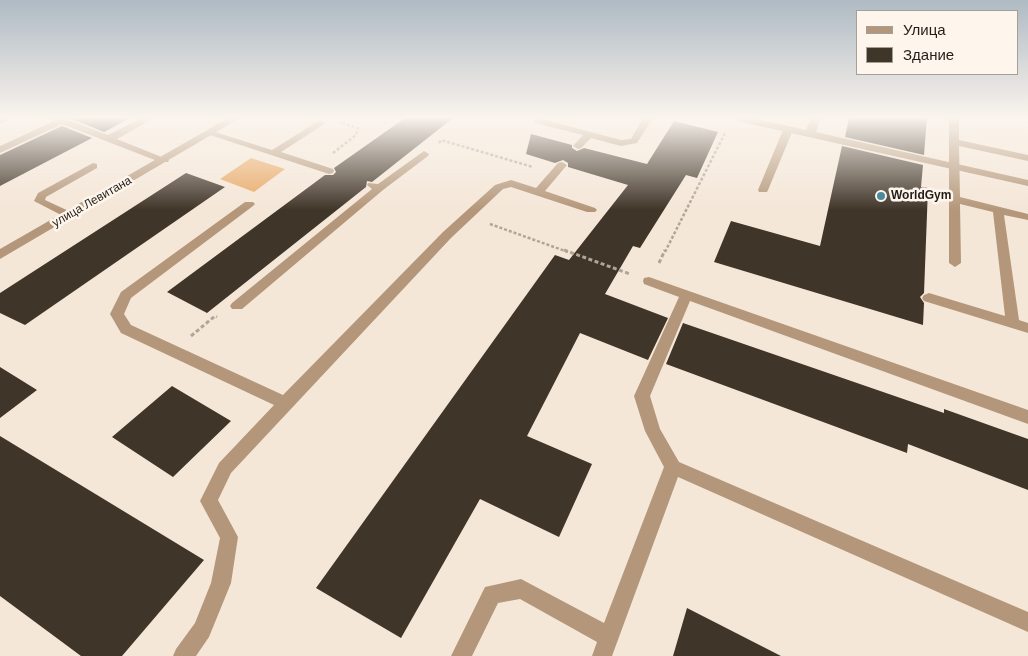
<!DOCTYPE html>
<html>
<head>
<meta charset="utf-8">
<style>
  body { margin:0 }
  #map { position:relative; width:1028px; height:656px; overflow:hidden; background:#f5e7d8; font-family:Arial,sans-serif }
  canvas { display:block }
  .legend { position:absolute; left:856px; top:10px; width:162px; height:65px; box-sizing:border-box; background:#fef5ec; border:1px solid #a69f97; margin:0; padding:6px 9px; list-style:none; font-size:15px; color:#221d18 }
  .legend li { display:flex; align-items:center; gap:10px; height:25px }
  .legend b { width:25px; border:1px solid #a69f97 }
</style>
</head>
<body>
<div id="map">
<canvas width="1028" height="656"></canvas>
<ul class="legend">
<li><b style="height:6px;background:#b4977a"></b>Улица</li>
<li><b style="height:14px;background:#403529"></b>Здание</li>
</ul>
</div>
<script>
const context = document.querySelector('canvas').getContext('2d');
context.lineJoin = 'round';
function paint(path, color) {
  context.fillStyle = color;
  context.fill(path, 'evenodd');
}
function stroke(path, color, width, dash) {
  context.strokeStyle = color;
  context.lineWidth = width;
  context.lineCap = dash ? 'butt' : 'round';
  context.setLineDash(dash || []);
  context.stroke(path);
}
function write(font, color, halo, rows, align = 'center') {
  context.font = font + ' Arial,sans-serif';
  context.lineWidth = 5;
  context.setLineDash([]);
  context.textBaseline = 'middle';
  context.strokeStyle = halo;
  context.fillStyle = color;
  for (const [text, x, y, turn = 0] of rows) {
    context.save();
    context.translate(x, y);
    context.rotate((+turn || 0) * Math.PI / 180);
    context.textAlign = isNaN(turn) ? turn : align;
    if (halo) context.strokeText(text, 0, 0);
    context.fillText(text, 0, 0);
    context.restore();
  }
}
const green = new Path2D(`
  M251,158L285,169L254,192L220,179Z`);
const building = new Path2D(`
  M75,118H130L104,132L72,119Z
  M405,118H453L372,182L367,181L366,187L207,313L167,292L325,175H333L336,172L334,168Z
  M849,118H927L924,155L845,137Z
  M674,121L718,132L697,178L686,175L640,248L633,246L605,294L668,318L648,360L580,333L527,436L592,464L559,537L480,499L401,638L316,588L555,255L569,260L628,185L568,167V163L563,160L555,163L526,154L531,134L572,145V148L577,151L584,148L647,164Z
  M62,126L92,138L0,186V155Z
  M842,146L923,165L921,187L928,188L924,293L920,297L924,303L923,325L714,262L731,221L820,246Z
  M186,173L225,187L25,325L0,313V293Z
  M683,323L944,413V409L1028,439V490L908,444L907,453L666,364Z
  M0,367L37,390L0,418Z
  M172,386L231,421L173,477L112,437Z
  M0,436L204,560L122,656H81L0,596Z
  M687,608L781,656H673Z`);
const pathFar1 = new Path2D(`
  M439,143L441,140L533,167
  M333,153L356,135L358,128L339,122
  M490,224L568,252
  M665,252L725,133`);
const path = new Path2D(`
  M564,250L630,274
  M659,263L665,250
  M191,336L215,316L217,317`);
const lane = new Path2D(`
  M0,118H12L0,124Z
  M49,118H63L108,135L142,118H154L117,139L169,160L168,162H160L62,124L0,153V146L54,121Z
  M538,118L621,140L631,139L643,118H653L637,143L621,146L591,138L581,148L578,149L573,146L583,135L535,123L533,121Z
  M949,118H959V140L1028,155V161L959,146L960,197L1028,214V220L1004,215L1019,320L1028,323V333L924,301L922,298L924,295L929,293L1005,316L993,212L960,204L961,263L955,267L949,263Z
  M320,120L325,123L323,125L281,152L333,169L334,171L333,173L329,174L204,133L209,130L272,150Z
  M788,127L793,130L768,190L767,192H759L758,190L783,130Z
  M424,151L429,154L428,156L383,190L242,309H232L230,306L232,303L372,189L367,185L368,183L378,184Z
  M562,162L567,165L545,191L595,208L597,210L595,212H587L511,187L503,189L451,238L231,473L218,500L238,537L231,583L209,637L196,656H173L176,649L195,623L211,583L220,538L200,501L219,463L274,405L121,333L110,314L121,292L245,202H253L255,204L253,206L131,298L124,314L131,325L283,395L443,232L495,185L511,180L536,188L558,163Z
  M93,163L97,164V168L46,197L45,200L73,213L75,215L73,217H65L34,201L38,193Z
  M649,277L1028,410V424L690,301L650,396L660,429L679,462L1028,612V632L678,477L612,656H592L597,642L520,599L498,603L472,656H451L485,587L521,579L604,623L664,467L645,431L634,396L679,297L644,284L643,281L644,278Z`);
const street = new Path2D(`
  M228,118H240L0,259V249Z
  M732,118H751L806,130L811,118H821L816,132L1028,180V186L737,121Z`);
const markers = [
  [881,196,5,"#498b9c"]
];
const farPoinames = [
  ["WorldGym",891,196]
];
const farStreetnames = [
  ["улица Левитана",92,202,-30]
];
paint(green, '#e8a864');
paint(building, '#403529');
stroke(pathFar1, '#b0a599', 2.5, [3, 2]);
stroke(path, '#b0a599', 3, [4, 2.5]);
paint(lane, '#b4977a');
paint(street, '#b4977a');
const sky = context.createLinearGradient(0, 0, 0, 210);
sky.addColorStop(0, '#afbac3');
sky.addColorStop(0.56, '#faf4ed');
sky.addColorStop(1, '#faf4ed00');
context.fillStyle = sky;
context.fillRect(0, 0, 1028, 210);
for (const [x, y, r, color] of markers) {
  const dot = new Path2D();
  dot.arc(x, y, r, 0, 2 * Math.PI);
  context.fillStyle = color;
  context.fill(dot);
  stroke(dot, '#fef5ec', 2);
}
write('bold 12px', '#221d18', '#fef5ec', farPoinames, 'left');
write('12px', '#221d18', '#fef5ec', farStreetnames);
</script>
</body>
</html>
